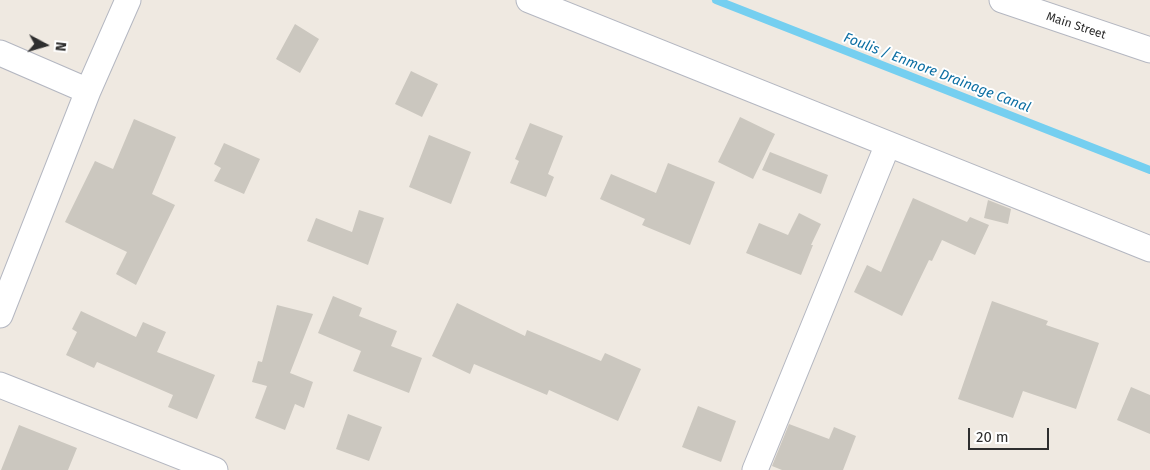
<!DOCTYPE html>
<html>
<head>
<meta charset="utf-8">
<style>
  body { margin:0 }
  #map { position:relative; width:1150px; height:470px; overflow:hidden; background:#efe9e1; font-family:"Fira Sans",sans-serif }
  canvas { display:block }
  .north { position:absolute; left:20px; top:20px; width:50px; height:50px; -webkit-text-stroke:4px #fff; paint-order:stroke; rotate:96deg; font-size:14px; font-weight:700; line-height:20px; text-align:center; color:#2e2e2e }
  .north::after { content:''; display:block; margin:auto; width:18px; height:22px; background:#2e2e2e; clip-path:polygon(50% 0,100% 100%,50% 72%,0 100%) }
  .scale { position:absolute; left:968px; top:428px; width:81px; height:22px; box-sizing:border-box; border:2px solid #2e2e2e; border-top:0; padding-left:6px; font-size:15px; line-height:18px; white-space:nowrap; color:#2e2e2e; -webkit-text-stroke:4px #fff; paint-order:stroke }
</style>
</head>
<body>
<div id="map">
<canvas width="1150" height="470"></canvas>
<div class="north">N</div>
<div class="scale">20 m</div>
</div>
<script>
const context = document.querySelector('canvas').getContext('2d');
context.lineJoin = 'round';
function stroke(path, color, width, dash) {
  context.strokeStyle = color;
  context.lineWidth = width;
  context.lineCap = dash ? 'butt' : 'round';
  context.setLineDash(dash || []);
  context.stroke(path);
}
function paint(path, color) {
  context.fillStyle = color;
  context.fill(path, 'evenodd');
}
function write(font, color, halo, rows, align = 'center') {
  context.font = font + ' "Fira Sans",sans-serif';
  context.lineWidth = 4;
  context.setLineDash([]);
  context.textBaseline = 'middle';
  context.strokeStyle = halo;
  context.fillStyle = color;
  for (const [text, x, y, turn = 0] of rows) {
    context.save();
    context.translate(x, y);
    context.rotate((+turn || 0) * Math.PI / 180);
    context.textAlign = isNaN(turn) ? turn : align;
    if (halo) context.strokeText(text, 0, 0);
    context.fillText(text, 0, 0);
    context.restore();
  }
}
const stream = new Path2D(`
  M716,0L1150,170`);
const building = new Path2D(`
  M295,24L319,39L300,73L276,59Z
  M411,71L438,84L422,117L395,104Z
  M740,117L775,134L753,179L718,162Z
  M134,119L176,137L152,194L175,205L136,285L116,274L127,252L65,222L95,161L113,169Z
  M530,123L563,136L548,174L554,177L546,197L510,183L519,161L515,159Z
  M429,135L471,152L451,204L409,187Z
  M224,143L260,159L244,194L214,181L221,168L214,164Z
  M770,152L828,175L821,194L762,170Z
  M668,163L715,182L690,245L642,225L645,219L600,199L611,174L656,193Z
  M913,198L967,222L970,217L989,225L975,255L942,240L932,261L929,260L902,316L854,292L867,265L881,272Z
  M988,200L1011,209L1008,224L984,218Z
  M359,210L384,218L368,265L307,241L316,218L352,232Z
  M799,213L821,224L811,245H813L801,275L746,253L759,223L788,235Z
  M333,296L362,308L359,316L397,331L391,346L422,358L409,393L353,371L361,351L318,333Z
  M992,301L1048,321L1046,325L1099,343L1076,409L1023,391L1013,418L958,399Z
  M457,303L525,336L527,330L601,361L605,353L641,369L618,421L549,390L547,395L474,364L470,374L432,356Z
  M277,305L313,314L290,373L313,382L304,408L295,404L285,430L255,418L267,386L252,382L258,361L262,362Z
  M81,311L136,337L143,322L166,332L157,352L215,375L197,419L168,407L173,395L97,362L94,368L66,355L77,332L72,329Z
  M1131,387L1150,395V434L1117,420Z
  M698,406L736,421L721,462L682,447Z
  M348,414L382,427L369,461L336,449Z
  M789,424L829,439L834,427L856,436L843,470H782L772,466Z
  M19,425L77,448L68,470H1Z`);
const minor = new Path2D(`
  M529,0L1150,249
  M1002,0L1150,50
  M0,53L88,91
  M0,315L88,91L128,0
  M0,385L215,470
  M755,470L888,144`);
const streetNames = [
  ["Main Street",1076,26,18]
];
const waterNames = [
  ["Foulis / Enmore Drainage Canal",937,73,21]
];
stroke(stream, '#75cff0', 8);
paint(building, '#cbc7bf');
stroke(minor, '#b4b7c1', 27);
stroke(minor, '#fff', 25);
write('12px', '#2e2e2e', '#fff', streetNames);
write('italic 14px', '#0d6fa3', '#fff', waterNames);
</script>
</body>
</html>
